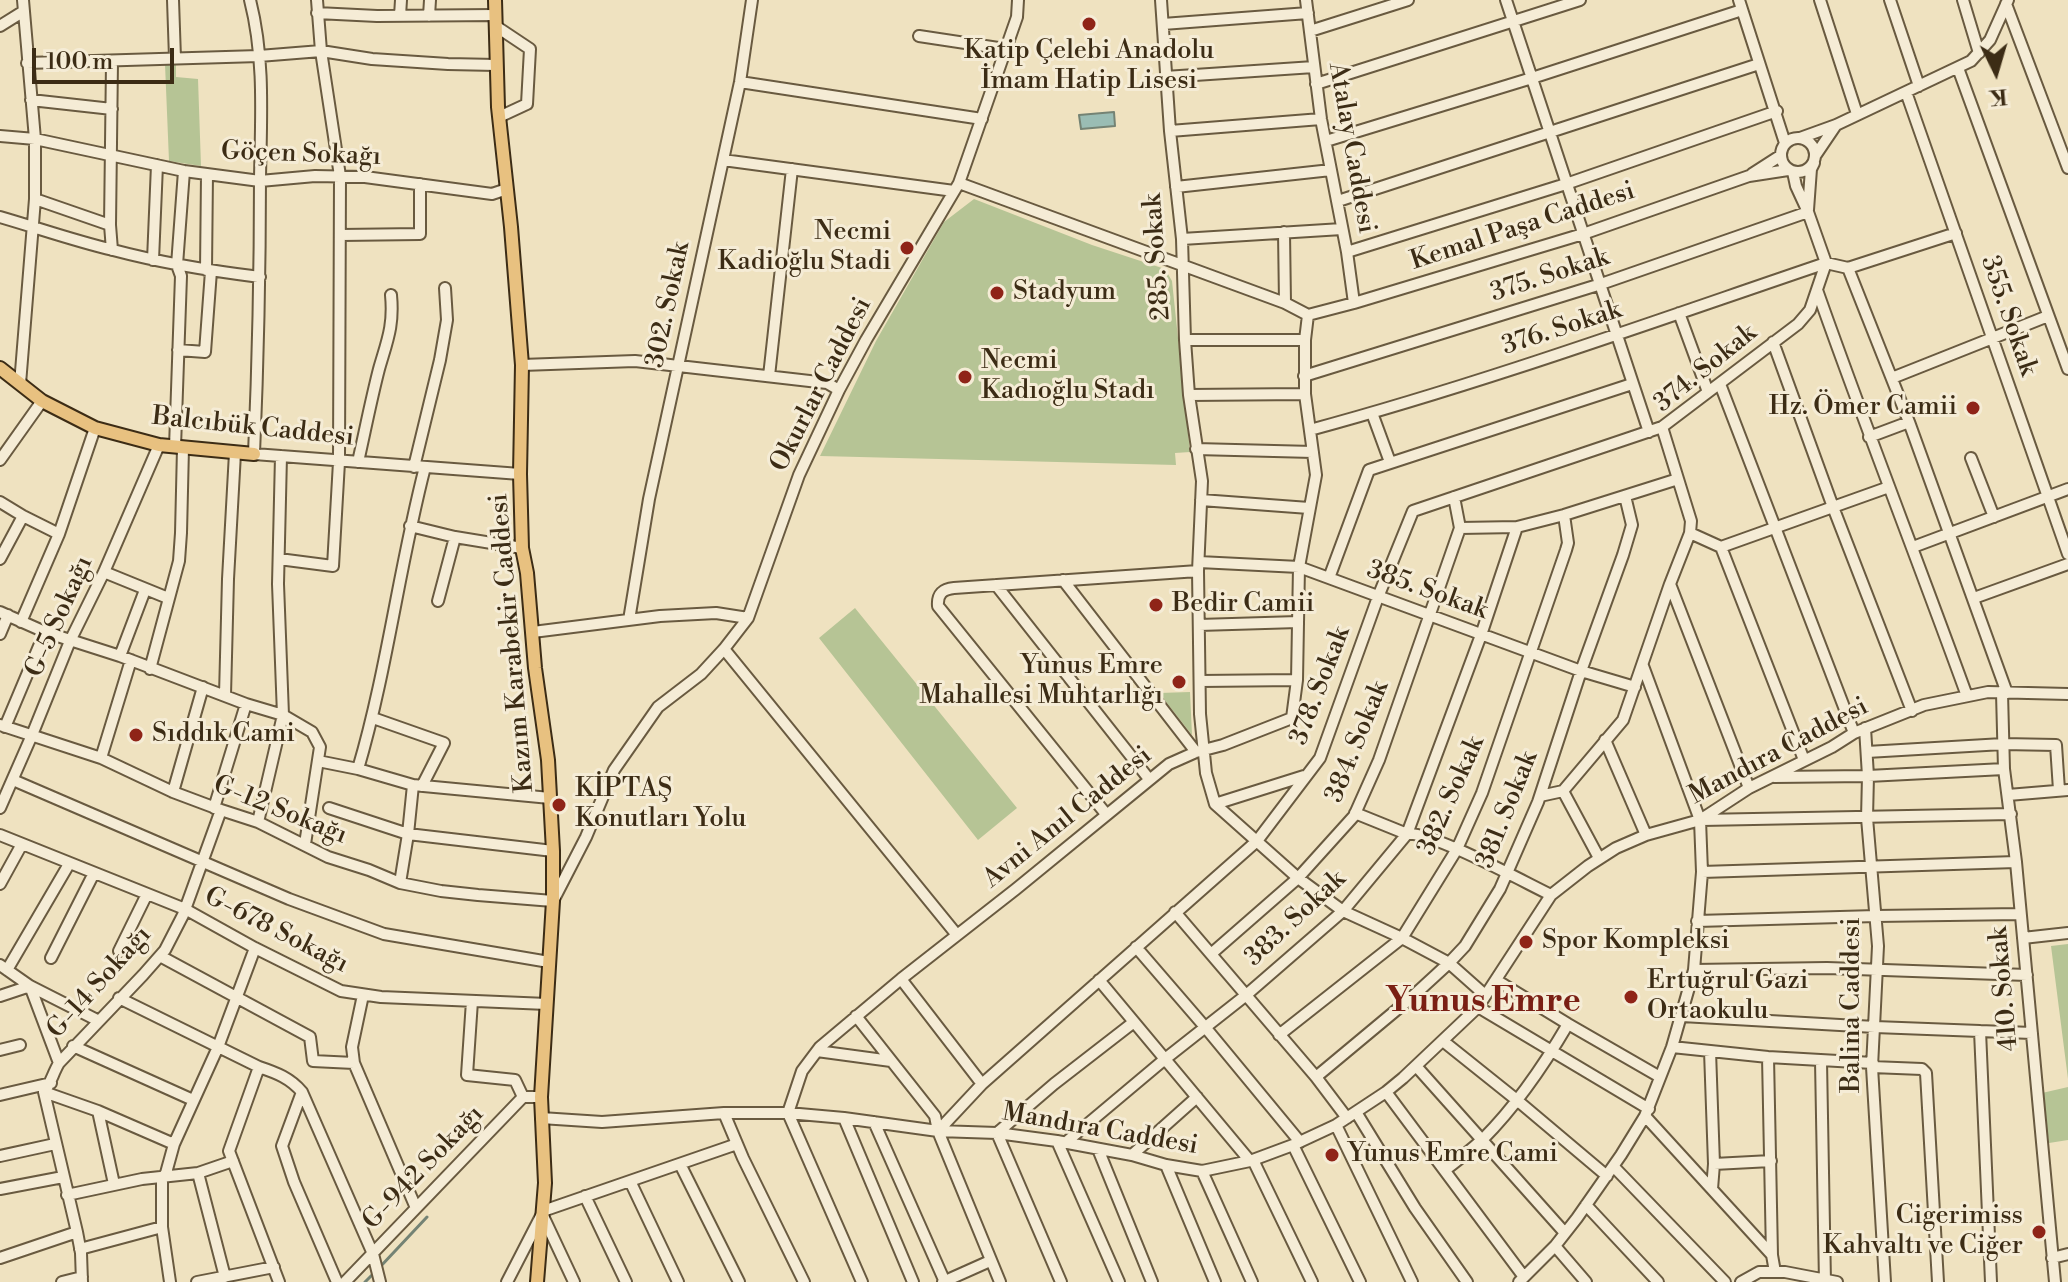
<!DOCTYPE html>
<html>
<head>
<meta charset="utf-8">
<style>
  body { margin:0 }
  #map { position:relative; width:2068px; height:1282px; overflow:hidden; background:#efe2c0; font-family:"Libre Bodoni",serif }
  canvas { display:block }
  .north { position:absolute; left:1956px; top:32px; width:80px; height:80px; -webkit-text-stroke:6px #f5ecd6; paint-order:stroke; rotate:175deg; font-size:22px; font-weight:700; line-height:32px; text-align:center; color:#3c2c15 }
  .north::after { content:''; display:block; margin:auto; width:28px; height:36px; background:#3c2c15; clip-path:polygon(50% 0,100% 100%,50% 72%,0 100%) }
  .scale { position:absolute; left:32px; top:48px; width:142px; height:36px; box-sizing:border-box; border:4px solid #3c2c15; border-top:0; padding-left:10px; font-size:24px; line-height:28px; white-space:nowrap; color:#3c2c15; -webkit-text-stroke:6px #f5ecd6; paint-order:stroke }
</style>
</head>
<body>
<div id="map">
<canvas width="2068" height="1282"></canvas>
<div class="north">K</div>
<div class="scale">100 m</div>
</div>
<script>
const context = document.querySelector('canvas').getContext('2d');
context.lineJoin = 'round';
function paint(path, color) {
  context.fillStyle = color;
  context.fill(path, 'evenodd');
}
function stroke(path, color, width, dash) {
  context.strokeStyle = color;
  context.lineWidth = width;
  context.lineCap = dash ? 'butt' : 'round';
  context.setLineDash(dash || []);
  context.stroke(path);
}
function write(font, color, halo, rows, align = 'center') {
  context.font = font + ' "Libre Bodoni",serif';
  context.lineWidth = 6;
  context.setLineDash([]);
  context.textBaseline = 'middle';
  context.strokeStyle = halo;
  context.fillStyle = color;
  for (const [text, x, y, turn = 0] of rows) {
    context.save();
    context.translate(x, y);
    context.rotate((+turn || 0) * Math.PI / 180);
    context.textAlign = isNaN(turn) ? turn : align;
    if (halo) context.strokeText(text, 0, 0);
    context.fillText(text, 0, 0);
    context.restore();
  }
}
const green = new Path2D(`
  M176,64V77L198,79L201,166L169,161L165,64Z
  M974,199L1092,245L1165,269L1172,281L1190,452L1175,453L1176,465L820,456L876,341L944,222Z
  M855,608L1017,808L978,840L819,638Z
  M1190,692L1192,735L1159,693Z
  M2068,944V1079L2051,946Z
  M2068,1087V1140L2049,1143L2042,1093Z`);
const water = new Path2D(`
  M1114,112L1115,126L1081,129L1079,115Z`);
const stream = new Path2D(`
  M380,1267L427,1217
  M365,1282L375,1272`);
const minor = new Path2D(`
  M173,0L175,58
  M250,0C265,58 261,118 260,178C260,270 258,362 254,454L520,474
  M1161,0L1170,131L1182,239L1185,340L1189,395L1202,481L1198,571L1200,714L1206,773L1215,804L1298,878L1343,911L1402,938L1449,963L1485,995
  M1306,0L1321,119L1347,252L1354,303
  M1506,0L1649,432
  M1739,0L1785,143
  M1820,0L1857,114
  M1890,0L1919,86
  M1963,0L1979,53
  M2006,4L2068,168
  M317,13L377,16L495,15
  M400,16L401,0
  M429,16L430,0
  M1163,24L1308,13
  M0,26L24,11
  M497,27L530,49L527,104L499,117
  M1310,31L1408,0
  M919,36L1005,49
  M27,63L259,56L321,51L372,59L448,64L496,65
  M1958,68L2068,369
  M1165,77L1314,67
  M740,82L982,119
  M1316,84L1580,0
  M1906,92L2068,554
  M31,100L112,109
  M1170,131L1321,119
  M0,136L35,139L184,171L260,181L315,176L365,177L492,194L507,189
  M1781 155a17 17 0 1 1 34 0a17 17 0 1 1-34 0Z
  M1800,138L1836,125L1971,61L1990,40L2008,0
  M1326,141L1532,78L1742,10
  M1815,156L1836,125
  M723,160L954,191
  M1752,174L1780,156
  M959,183L1285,303L1308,315
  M1176,187L1331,170
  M35,199L110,225
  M1338,201L1759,64
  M1808,210L1811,169L1814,163
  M0,217C38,228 75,241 113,250C162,263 211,271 260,277
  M1284,232L1285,303
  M341,235L420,234V184
  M1182,239L1342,229
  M112,250L110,225L112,62
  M1347,252L1566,184L1777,111
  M153,260L157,165
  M1848,268L1909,422L2007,693
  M206,270L207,174
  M1817,290C1865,426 1918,561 1967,696
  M1679,313L1708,392
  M1308,315L1354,303L1583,234L1749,176L1788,170
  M1185,340H1305
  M1773,342L1833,507L1912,711
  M178,350L205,352L211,271
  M522,365L635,361L827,383L839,390
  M769,376L792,169
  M1304,376L1601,284L1808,212
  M1892,378L2048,316
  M20,384L35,199V139L23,0
  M1720,384L1854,733
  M1189,395L1305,394
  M1372,413L1390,462
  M1310,430C1484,383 1655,321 1826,263L1848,268L1956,233
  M1869,437L1909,422
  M175,447L181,276L177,265L184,171
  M1196,449L1313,452
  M1971,458L1994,517
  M0,460L42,401
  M358,462C365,431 371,400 379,369C387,341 394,326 391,295
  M414,467L440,360L447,320L445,288
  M1201,500L1309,508
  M0,502L23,516L59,534
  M410,526L455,537L522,548
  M1460,528L1517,527L1564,515L1678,479
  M1690,533L1721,547L1889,487
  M1721,547L1804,760
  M1913,547L2068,489
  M0,559L23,516
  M279,559L333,566L339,462L340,176L321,51L317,0
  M1199,562L1299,567L1581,671L1635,687
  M104,572L168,598
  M1329,578L1369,470L1632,384
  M1063,580L1196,752
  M1670,584L1749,788
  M996,585L1149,779
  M1974,598L2068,564
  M438,601L455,537
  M0,612L45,632L120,656L246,704L283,715L312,732L320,747L305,844
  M629,620L649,499L740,82L752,0
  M21,622L59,534L95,428
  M1199,625L1298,622
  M533,632L660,616L716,613L748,618
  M0,634L8,615
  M724,649L957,935
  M120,656L145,590
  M150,669L179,561L181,533L183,448
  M1200,681L1297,680
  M2002,693L2004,769L2016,862L2055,1282
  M225,695L228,579L235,453
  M373,718L444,743L422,786
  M0,725L101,758L173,792L221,810L258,822L328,857L369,870L400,883L441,891L478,895L553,901L586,837L614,770L658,707L701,674L724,649L748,618L799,475L839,390L866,340L959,183L1017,17L1018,0
  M5,727L45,632
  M1865,728L1868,776L1867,818L1878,946L1872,1067L1885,1282
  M1605,740L1646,835
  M1867,752L2003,744L2056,745L2059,790
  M101,758L131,660
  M318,761L358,769L413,785L550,798
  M358,769C387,671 399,567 425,467
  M1774,777L1868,776L2004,769
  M13,780L289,899L384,934L549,962
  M1563,791L1599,858
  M173,792L203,687
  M2008,795L2068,790
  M1540,796L1563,791L1623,720L1670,584L1690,533L1691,521L1662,427
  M1215,804L1304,776
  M0,808L32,735L70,641L104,572L159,445
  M214,808L246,704
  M329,808L408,834L553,851
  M1355,813L1407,834C1431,831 1524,882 1551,895
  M1106,814L938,606C937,594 943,589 954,588L1198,571
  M1702,820L2011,814
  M258,822L283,715L278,584L281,456
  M0,835L185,909L255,948L341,991L381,997L547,1004
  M1702,872L2016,862
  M400,883L408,834L413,785
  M0,884L22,844
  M1175,912L1316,1077L1347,1118
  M1697,921L1876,916L2020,914
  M2023,938L2068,933
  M1136,947L1205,1027L1300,1142
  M119,951L147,894
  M1211,954L1298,878L1354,816L1379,760L1460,528L1454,497
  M160,956L310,1037L313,1061L354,1063
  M51,958L94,873
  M0,965L30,986L99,1021
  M7,970L69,864
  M1694,970L1827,968L2027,975
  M901,979L982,1084
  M1099,980L1250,1161
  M1496,980L1568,1024L1660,1077
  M30,986L59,1063
  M363,995L352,1047L354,1063L416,1208
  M0,996L30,986
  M119,998L259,1067C277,1073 290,1078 302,1092L373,1254L380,1282
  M472,1001L467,1075L515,1080L523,1097
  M1478,1007L1649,1109
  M856,1016L935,1116L938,1131L1000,1282
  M1682,1016L1875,1027L2032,1033
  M1980,1031L1991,1282
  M1279,1035L1402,938L1457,849L1482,793L1566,550L1568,543L1564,515
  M1443,1041L1518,1101L1607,1176
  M73,1046L193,1100
  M1672,1047L1768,1057L1873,1063
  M0,1050L20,1045
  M817,1051L891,1061
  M1710,1051L1714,1164L1712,1189
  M1768,1057L1772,1255L1775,1272
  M1821,1061L1825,1282
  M1416,1066L1565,1233
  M259,1067L229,1151L279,1282
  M1872,1067L1922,1069L1926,1073L1938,1282
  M1316,1077L1412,997L1449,963L1465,946L1500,889L1538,802L1581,671L1623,555L1632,525L1625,496
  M44,1092L98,1111L174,1144
  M302,1092L282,1146L294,1182L337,1282
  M1386,1092L1524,1277
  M0,1095L51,1083
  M98,1111L114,1184
  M1356,1112L1415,1208L1467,1282
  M724,1113L743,1158L804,1282
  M788,1113L802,1071L820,1047L901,979L1016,889L1169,764L1196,752L1223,745L1292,718L1297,680L1299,567L1316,475L1305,394V340L1308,315
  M788,1113L862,1282
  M1645,1116L1772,1255
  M541,1118L602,1122L724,1113H788L844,1118L938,1131L997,1133L1057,1141L1132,1155L1166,1165L1202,1171L1250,1161L1293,1145L1336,1125L1386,1092L1403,1078L1478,1007L1551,895L1588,866L1616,848L1646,835L1700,820L1749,788L1832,747L1854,733L1924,705L1988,692L2068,694
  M844,1118L913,1282
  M874,1122L945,1282
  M1336,1125L1412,1282
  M938,1131L982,1084L1257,841L1320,758L1378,597L1413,511L1662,427L1798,324L1810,310L1826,263L1808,212L1796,186L1793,172
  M1057,1141L1119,1282
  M1065,1143L1165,1059L1245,996L1343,911L1407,834L1481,635L1517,527
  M1293,1145L1360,1282
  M1098,1149L1152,1282
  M1132,1155L1197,1097
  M0,1156L55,1144
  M1253,1160L1312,1282
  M680,1164L739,1282
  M1714,1164L1771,1161
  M1166,1165L1215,1282
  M1614,1167L1725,1282
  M1445,1170C1458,1160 1471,1150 1483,1139C1517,1105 1544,1065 1568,1024
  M1202,1171L1252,1282
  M198,1173L225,1277
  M630,1181L678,1282
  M0,1189L63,1177
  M67,1195L142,1179L198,1173L233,1161
  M585,1196L626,1282
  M1586,1205L1658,1282
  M543,1211L737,1144
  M543,1216L574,1282
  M1555,1246L1586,1282
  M80,1249L162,1227
  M0,1258L77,1232
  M2052,1258L2068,1254
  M62,1282L82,1277
  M82,1282L81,1253L77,1232L44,1092C51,1083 53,1073 59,1063L143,975L165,950L183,915L221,810
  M170,1282L162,1227V1178L166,1173L174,1144L218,1047L255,948
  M197,1282L274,1267
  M345,1282L523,1097H541
  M507,1282L541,1216
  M943,1282L990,1261
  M1061,1282L997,1133L1054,1084L1134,1022
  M1519,1282L1555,1246L1577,1218L1621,1155L1645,1116L1672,1047L1694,970L1702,872L1700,820L1643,666
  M1741,1282L1759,1272H1785L1837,1282`);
const major = new Path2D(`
  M495,0L498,107L511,227L522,365L520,474L522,548L527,573L535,668L548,760L553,851V901L541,1097L545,1183L537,1282
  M0,368L42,401L95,428L159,445L254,454`);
const markers = [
  [1089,24,8,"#8f2418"],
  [907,248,8,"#8f2418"],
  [997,293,8,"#8f2418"],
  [965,377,8,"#8f2418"],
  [1973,408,8,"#8f2418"],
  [1156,605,8,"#8f2418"],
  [1179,682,8,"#8f2418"],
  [136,735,8,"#8f2418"],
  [559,805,8,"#8f2418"],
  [1526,942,8,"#8f2418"],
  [1631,997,8,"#8f2418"],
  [1332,1155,8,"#8f2418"],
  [2039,1232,8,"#8f2418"]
];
const poiNames = [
  ["Katip Çelebi Anadolu",1089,52,"center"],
  ["İmam Hatip Lisesi",1089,82,"center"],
  ["Necmi",891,233,"right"],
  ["Kadioğlu Stadi",891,263,"right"],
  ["Stadyum",1013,293],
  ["Necmi",981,362],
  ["Kadıoğlu Stadı",981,392],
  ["Hz. Ömer Camii",1957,408,"right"],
  ["Bedir Camii",1172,605],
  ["Yunus Emre",1163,667,"right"],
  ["Mahallesi Muhtarlığı",1163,697,"right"],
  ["Sıddık Cami",152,735],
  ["KİPTAŞ",575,790],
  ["Konutları Yolu",575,820],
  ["Spor Kompleksi",1542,942],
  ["Ertuğrul Gazi",1647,982],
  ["Ortaokulu",1647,1012],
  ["Yunus Emre Cami",1348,1155],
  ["Cigerimiss",2023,1217,"right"],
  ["Kahvaltı ve Ciğer",2023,1247,"right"]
];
const streetNames = [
  ["Atalay Caddesi",1351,148,80],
  ["Göçen Sokağı",301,155,2],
  ["Kemal Paşa Caddesi",1523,227,-18],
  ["285. Sokak",1158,257,-94],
  ["375. Sokak",1550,276,-18],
  ["302. Sokak",669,305,-78],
  ["355. Sokak",2008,316,71],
  ["376. Sokak",1562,329,-18],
  ["374. Sokak",1706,369,-39],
  ["Okurlar Caddesi",822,385,-63],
  ["Balcıbük Caddesi",253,428,6],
  ["385. Sokak",1427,591,20],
  ["G-5 Sokağı",60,617,-66],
  ["Kazım Karabekir Caddesi",513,643,-95],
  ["378. Sokak",1321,686,-69],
  ["384. Sokak",1358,742,-68],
  ["Mandıra Caddesi",1779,752,-28],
  ["382. Sokak",1452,796,-66],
  ["381. Sokak",1508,810,-68],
  ["G-12 Sokağı",280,811,22],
  ["Avni Anıl Caddesi",1068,818,-39],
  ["383. Sokak",1296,919,-43],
  ["G-678 Sokağı",276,931,27],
  ["G-14 Sokağı",100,983,-48],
  ["410. Sokak",2005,989,-95],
  ["Balina Caddesi",1853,1005,-90],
  ["Mandıra Caddesi",1100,1130,10],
  ["G-942 Sokağı",424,1168,-46]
];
const districtNames = [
  ["Yunus Emre",1483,1003]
];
paint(green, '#b6c495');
paint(water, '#9abdb4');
stroke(water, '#748374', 2);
stroke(stream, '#748374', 3);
stroke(minor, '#695a40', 14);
stroke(major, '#3c2c15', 16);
stroke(minor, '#f5ecd6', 10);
stroke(major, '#e8c180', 12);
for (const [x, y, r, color] of markers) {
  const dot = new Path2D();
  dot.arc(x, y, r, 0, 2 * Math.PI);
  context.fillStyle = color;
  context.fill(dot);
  stroke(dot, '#f5ecd6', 3);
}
write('26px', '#3c2c15', '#f5ecd6', poiNames, 'left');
write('26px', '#3c2c15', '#f5ecd6', streetNames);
write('bold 34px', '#7a1f14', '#f5ecd6', districtNames);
</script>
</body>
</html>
